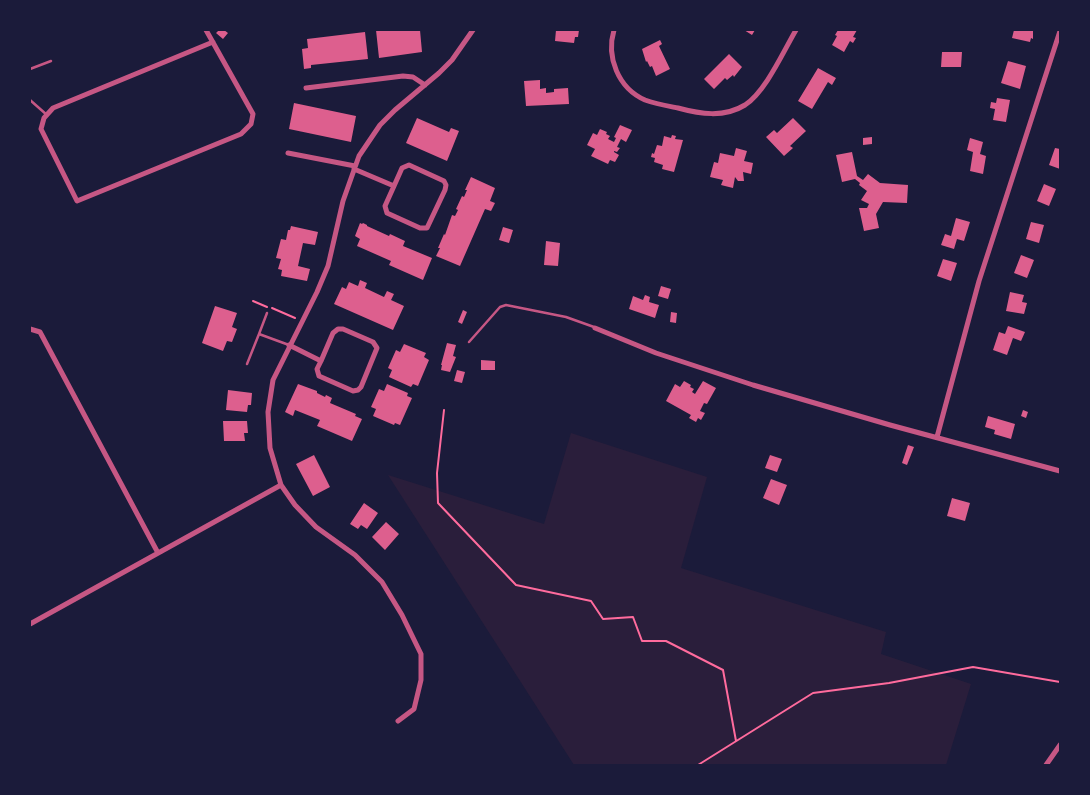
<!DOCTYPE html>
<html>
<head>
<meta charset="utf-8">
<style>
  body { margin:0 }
  #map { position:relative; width:1090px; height:795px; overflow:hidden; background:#1b1b3a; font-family:Helvetica,sans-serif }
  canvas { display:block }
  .frame { position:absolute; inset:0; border:31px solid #1b1b3a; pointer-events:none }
</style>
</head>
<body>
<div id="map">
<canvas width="1090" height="795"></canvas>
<div class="frame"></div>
</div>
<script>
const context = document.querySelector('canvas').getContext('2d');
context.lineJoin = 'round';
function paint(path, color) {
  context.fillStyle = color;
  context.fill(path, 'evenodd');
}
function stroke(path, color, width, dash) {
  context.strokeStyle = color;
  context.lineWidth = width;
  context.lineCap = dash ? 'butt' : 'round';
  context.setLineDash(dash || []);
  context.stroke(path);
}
const green = new Path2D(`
  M571,433L707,477L681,568L886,632L881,654L971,684L946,765H574L388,475L544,524Z`);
const building = new Path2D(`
  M219,30H224L228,33L223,39L216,33Z
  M376,30H420L422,52L379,58Z
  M556,30H579L578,37H575L574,43L555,41Z
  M744,30H755L752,35Z
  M838,30H857L853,37L856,38L853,43L850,41L844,52L832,45L837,36L835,35Z
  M1014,30L1033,31V39L1031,38L1030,42L1012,38Z
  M365,32L368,59L311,65V68L304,69L302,49L308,48L307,39Z
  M660,40L662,44L659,46L670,69L656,76L652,66L650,67L647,61L646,62L642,49Z
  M942,52H962L961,67H941Z
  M729,54L742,67L734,77L733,75L727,80L725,78L714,89L704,79Z
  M1008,61L1026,66L1020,89L1001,83Z
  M818,68L836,78L832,85L828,82L812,109L798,101Z
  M540,80V89L546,88V93L554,92V89L568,88L569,104L526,106L524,81Z
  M997,98L1010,100L1006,122L993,120L995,109L990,108L991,102L996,103Z
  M294,103L356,116L351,142L289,129Z
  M417,118L449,132L451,128L459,131L447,161L406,143Z
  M793,118L806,131L790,146L793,148L784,156L766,137L774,130L777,133Z
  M620,125L632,130L626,142L621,139L617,147L620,148L617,152L614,151V152L619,155L615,162L610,160L608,164L591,156L595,149L587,145L593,133L597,135L600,129L607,132L606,134L610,136L608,139L614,142L616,138L614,137Z
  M672,135L676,136L675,139L683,140L674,172L662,169L663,165L654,162L655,158L651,157L652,153L654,154L657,145L662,146L664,136L671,138Z
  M872,137V144L863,145V138Z
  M970,138L983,142L980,154L986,156L983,174L970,171L973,152L967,150Z
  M736,148L747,151L744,161L753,163L751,174L743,172L744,181H738L735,177L733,188L721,185L723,180L710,177L714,162L718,163L720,153L734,156Z
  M1055,148L1060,149V169L1049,165Z
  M852,152L857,176L863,180L868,174L880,183L908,185L907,203L883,202L876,214L879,228L864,231L859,208H867L869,204L861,200L867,191L859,185L860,183L855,179L842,182L836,155Z
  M471,177L495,188L490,201L495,203L491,211L485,209L460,266L436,256L440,248H438L444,234L445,235L452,215L455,216L458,210L456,209L462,196L464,197L467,190H465Z
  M1044,184L1056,189L1049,206L1037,201Z
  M956,218L970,222L964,241L957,239L954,249L941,245L945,234L951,236Z
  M1031,222L1044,225L1039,243L1026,239Z
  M360,223L362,224L363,223L367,225V226L389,236L390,234L405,241L403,246L432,258L423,280L389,265L391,261L357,246L360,239L355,236Z
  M291,226L318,232L315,245L303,243L298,266L310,269L307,281L281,276L282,270L278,269L281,259L276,258L281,239L286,240L288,230H290Z
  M503,227L513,230L509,243L499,240Z
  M546,241L560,243L558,266L544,265Z
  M1021,255L1034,260L1027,278L1014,273Z
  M943,259L957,263L951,281L937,276Z
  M360,280L367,283L365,288L384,297L387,291L394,294L391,300L404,306L393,330L334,304L342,287L346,289L349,282L358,286Z
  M661,286L671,289L668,299L658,296Z
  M1010,292L1024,295L1022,302L1027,303L1024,314L1006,311Z
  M645,295L650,297L649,302L659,305L655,318L629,309L633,296L643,300Z
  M215,306L237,313L232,327L237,329L232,342L227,341L223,351L202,343Z
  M463,310L467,312L462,324L458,322Z
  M671,312L677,313L676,323L670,322Z
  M1008,326L1025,332L1021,341L1013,338L1007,355L993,350L999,332L1005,334Z
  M447,343L456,345L453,356L456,357L450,372L441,370L442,365H441Z
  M404,344L426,353L424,357L429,360L418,386L413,384L411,387L389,377L392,370L388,368L396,350L400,352Z
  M481,360L495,361V370H481Z
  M457,370L465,372L462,383L454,381Z
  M684,381L691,385L690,387L694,389L692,392L695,394L703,381L716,388L707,404L704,403L700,411L705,413L701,420L698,418L696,422L689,418L691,415L666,401L675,384L680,387Z
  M298,384L317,391V393L325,397L326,395L332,398L330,403L356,414L355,416L362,419L352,441L317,426L320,420L295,410L293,416L285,412Z
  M387,384L408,393L407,396L412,398L400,425L395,423L394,425L373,416L376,409L371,407L379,389L384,391Z
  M228,390L252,393L251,405H248L247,412L226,410Z
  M1023,410L1028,412L1026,418L1021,416Z
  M988,416L1015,424L1011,439L994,434L995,430L985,427Z
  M223,421H247L248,433H244L245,441H224Z
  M908,445L914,447L907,465L902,463Z
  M314,455L330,487L313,496L296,464Z
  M770,455L782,459L777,472L765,468Z
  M771,479L787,485L779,505L763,498Z
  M952,498L970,503L965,521L947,516Z
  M364,503L378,513L367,529L361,525L358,529L350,524Z
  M386,522L399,534L385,550L372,537Z`);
const path = new Path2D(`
  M253,301L267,307
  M272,308L295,318
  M444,410L437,473L438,503L516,585L591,601L603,619L633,617L642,641H666L723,670L736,741
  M698,765L813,693L889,683L973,667L1060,682`);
const service = new Path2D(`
  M30,69L51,61
  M30,100L47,115
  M259,334L267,313
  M469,342L500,307L506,305L566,317L594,327
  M247,364L259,334L289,345`);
const minor = new Path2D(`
  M206,30L253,114L251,124L241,134L77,201L41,129L44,118L53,108L213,42
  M614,30C606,57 618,88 645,100C656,104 668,106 678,108C700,114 724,118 745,105C766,91 783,52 796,30
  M306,88L403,76L413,77L425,85
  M288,153L355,166
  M354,169L394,186L385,206L387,213L420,228H427L445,190L446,185L444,181L409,165L402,168L394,186
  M595,328L656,353L753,385L890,425L1060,471
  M30,329L40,332L158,553
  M289,345L321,361L317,369L319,376L353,391L358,390L361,387L377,348L373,342L343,329H338L333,333L321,361
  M937,437L979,281L1060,31
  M30,624L281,485
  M398,721L414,709L421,680V654L402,615L382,582L355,555L316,527L295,505L281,485L270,448L268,412L273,380L317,292L328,266L343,201L359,156L380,125L395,110L439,73L452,60L473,30
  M1046,765L1060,745`);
paint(green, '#2a1e3b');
paint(building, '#dd5f8e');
stroke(path, '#ff6b9d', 2);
stroke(service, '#c65784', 2.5);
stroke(minor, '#c65784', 5);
</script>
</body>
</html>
